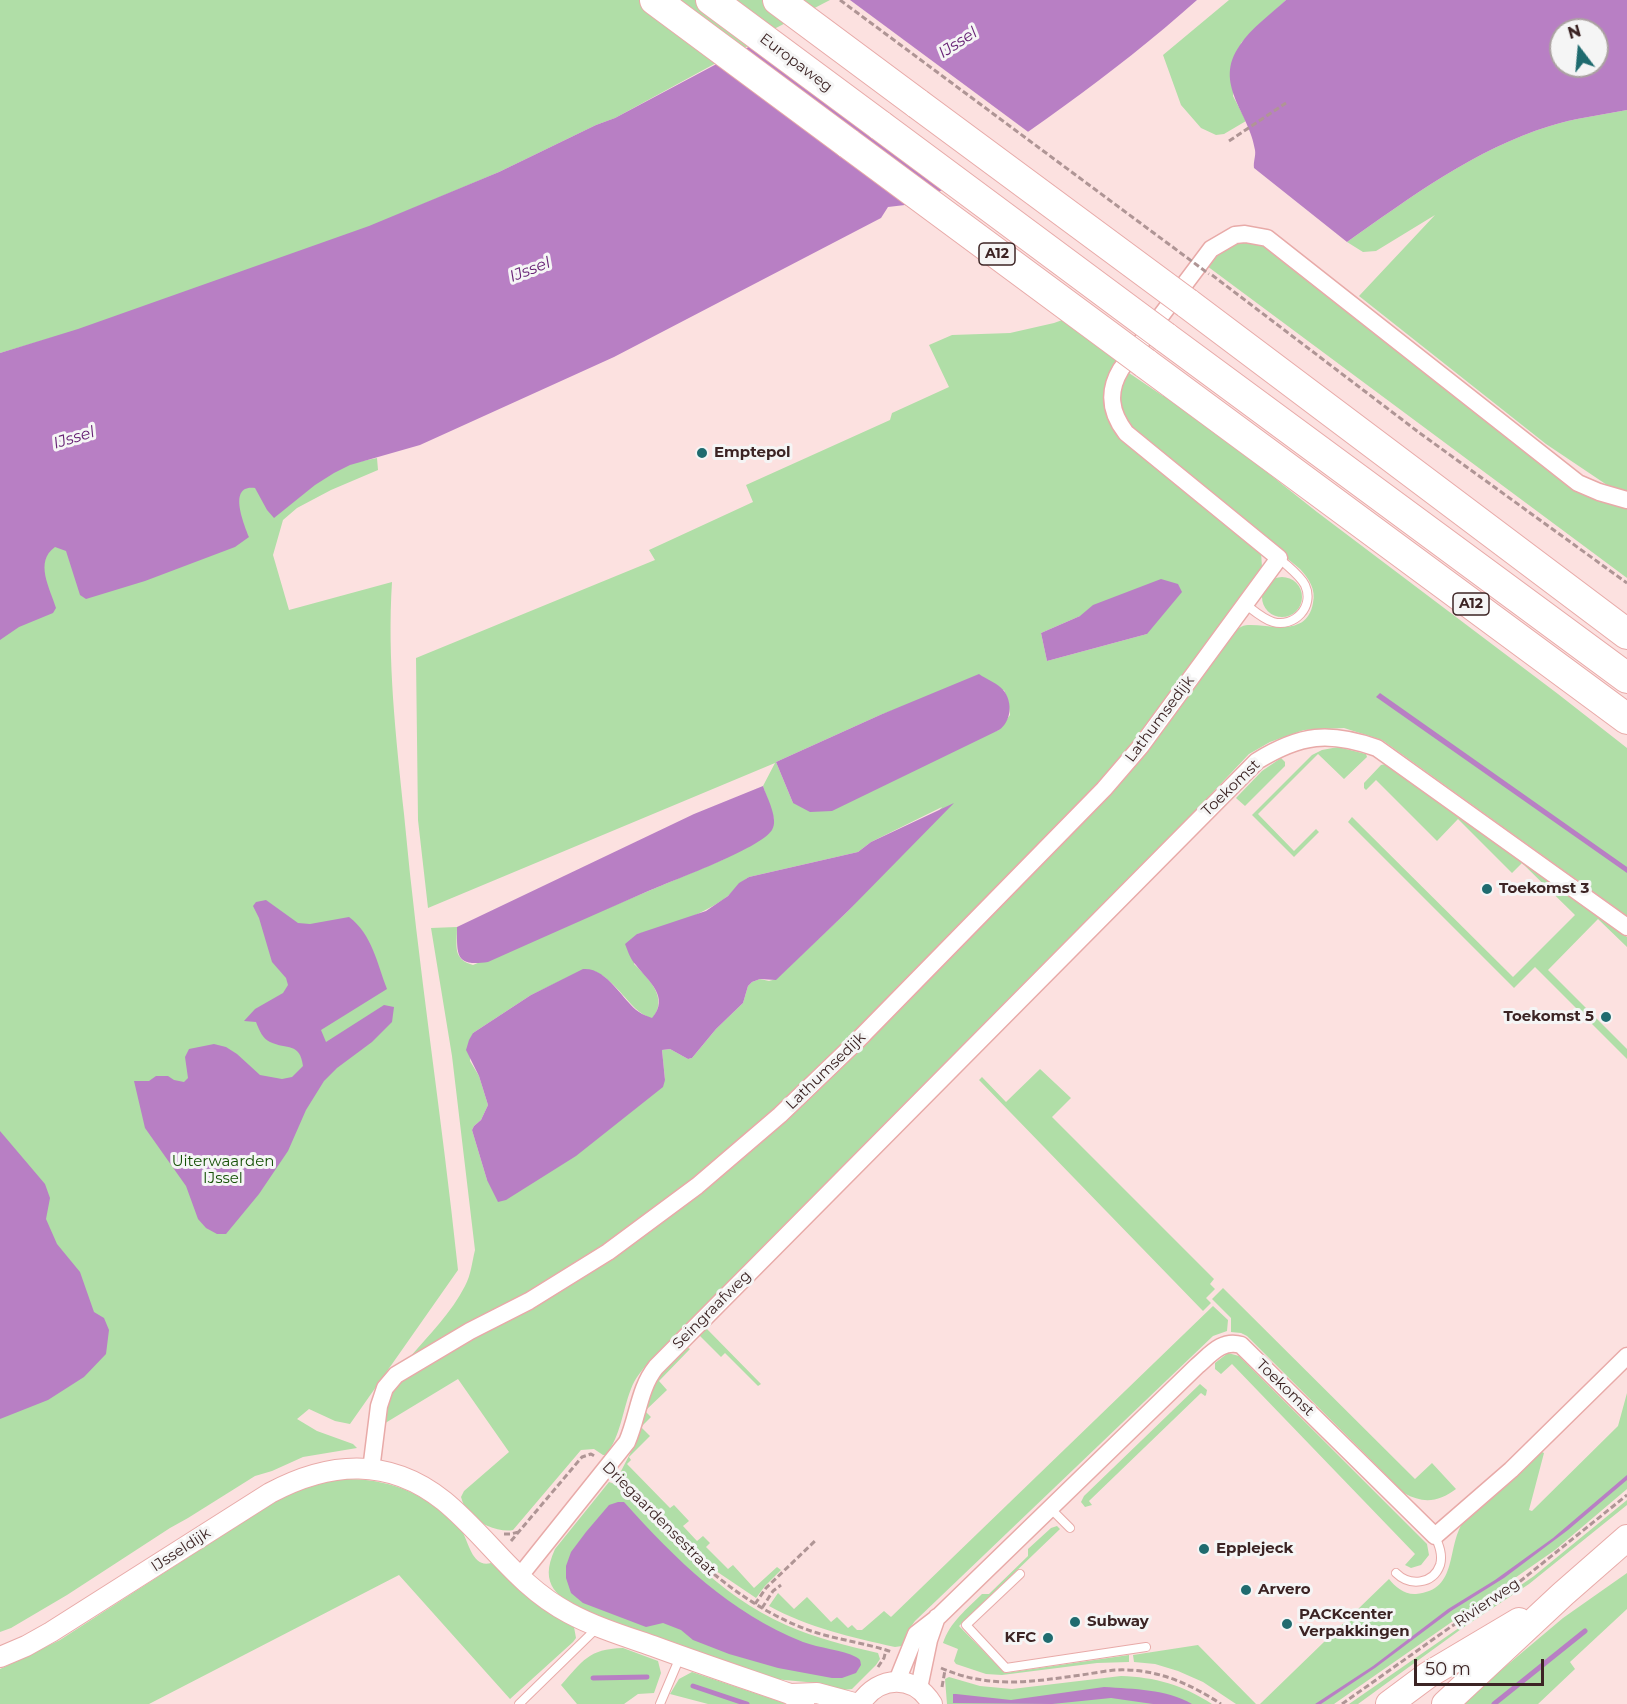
<!DOCTYPE html>
<html>
<head>
<meta charset="utf-8">
<style>
  body { margin:0 }
  #map { position:relative; width:1627px; height:1704px; overflow:hidden; background:#fce1e0; font-family:Montserrat,sans-serif }
  canvas { display:block }
  .north { position:absolute; left:1549px; top:18px; width:60px; height:60px; box-sizing:border-box; background:#f5f5f5; border:2px solid #aba1a1; border-radius:50%; rotate:344deg; font-size:16px; font-weight:700; line-height:24px; text-align:center; color:#3c2424 }
  .north::after { content:''; display:block; margin:auto; width:21px; height:27px; background:#1f6b6f; clip-path:polygon(50% 0,100% 100%,50% 72%,0 100%) }
  .scale { position:absolute; left:1414px; top:1659px; width:130px; height:27px; box-sizing:border-box; border:3px solid #3c2424; border-top:0; padding-left:8px; font-size:18px; line-height:21px; white-space:nowrap; color:#3c2424; -webkit-text-stroke:4px #f5f5f5; paint-order:stroke }
</style>
</head>
<body>
<div id="map">
<canvas width="1627" height="1704"></canvas>
<div class="north">N</div>
<div class="scale">50 m</div>
</div>
<script>
const context = document.querySelector('canvas').getContext('2d');
context.lineJoin = 'round';
function paint(path, color) {
  context.fillStyle = color;
  context.fill(path, 'evenodd');
}
function stroke(path, color, width, dash) {
  context.strokeStyle = color;
  context.lineWidth = width;
  context.lineCap = dash ? 'butt' : 'round';
  context.setLineDash(dash || []);
  context.stroke(path);
}
function write(font, color, halo, rows, align = 'center') {
  context.font = font + ' Montserrat,sans-serif';
  context.lineWidth = 6;
  context.setLineDash([]);
  context.textBaseline = 'middle';
  context.strokeStyle = halo;
  context.fillStyle = color;
  for (const [text, x, y, turn = 0] of rows) {
    context.save();
    context.translate(x, y);
    context.rotate((+turn || 0) * Math.PI / 180);
    context.textAlign = isNaN(turn) ? turn : align;
    if (halo) context.strokeText(text, 0, 0);
    context.fillText(text, 0, 0);
    context.restore();
  }
}
const green = new Path2D(`
  M0,0H837L729,56L615,118L596,125L499,172L369,227L78,330L0,353Z
  M1229,0H1286L1241,43L1233,96L1246,121L1224,134L1216,135L1201,128L1181,105L1163,55Z
  M1627,110V493L1607,485L1546,444L1359,296L1435,215L1376,251L1363,252L1347,242C1411,197 1475,149 1550,126C1575,118 1601,115 1627,110Z
  M1241,241L1262,242L1554,470L1627,505V578L1207,266L1216,253Z
  M1065,319L1122,361L1108,413L1261,551L1262,568L1258,575L1142,738L833,1059L730,1152L593,1255L411,1360L410,1357C429,1335 452,1312 465,1286C471,1275 472,1262 475,1250L452,1056L431,928L457,927C457,946 452,959 473,965L722,860L769,833L774,819L763,786L775,763L428,908L418,820L416,658L655,560L649,550L753,502L746,485L890,420L892,413L949,387L929,345L952,335L1010,333L1054,323ZM1080,616L1147,634L1047,661L1041,633ZM1004,690L1008,700L1010,715L999,730L793,803L776,762L880,715L924,699ZM942,807L848,911L776,979L769,981L760,979L752,982L748,986L743,1003L716,1029L692,1058L688,1059L670,1049L662,1050L665,1080L487,1180L472,1130L474,1126L481,1120L488,1105L479,1076L470,1061L473,1033L531,995L583,970C604,967 622,996 636,1009C640,1013 646,1016 652,1019C669,998 649,979 634,964L637,934C667,928 699,916 724,899C734,892 738,883 749,877L858,852L871,842Z
  M1131,369L1129,373L1163,396L1166,392L1317,512L1558,694L1627,748V916L1382,740L1344,728L1304,730L1270,742L1249,754L1182,825L942,1068L649,1362C642,1370 635,1378 631,1389C622,1412 621,1435 606,1455H603L594,1449L581,1450L513,1530C501,1533 479,1524 470,1515C465,1510 463,1503 461,1497L464,1491L509,1452L458,1379L382,1425L384,1403L396,1382L676,1206L1007,893L1231,633C1236,630 1242,625 1248,625C1270,624 1307,638 1313,603C1316,589 1309,579 1300,569L1122,421L1118,383Z
  M377,458L378,470L331,490L297,508L283,520L273,555L289,610L392,582C387,660 396,737 404,814C418,966 442,1117 458,1270L350,1424L335,1421L309,1409L297,1419L317,1431L353,1444L357,1448L303,1457L272,1471L255,1476L188,1518L170,1528L67,1595L11,1628L0,1632V563L245,485Z
  M1262 597a20 20 0 1 1 40 0a20 20 0 1 1-40 0Z
  M1338,747L1366,754L1367,757L1344,779L1318,754L1258,814L1294,851L1316,829L1319,832L1294,857L1252,815L1312,755L1322,750Z
  M1281,758L1285,762V766L1245,806L1236,798L1262,771Z
  M1386,764L1627,937V947L1598,919L1548,970L1627,1049V1059L1535,967L1514,988L1348,822L1352,817L1513,977L1575,915L1522,863L1512,873L1458,819L1437,841L1376,780L1366,790L1364,788V783L1381,765Z
  M1040,1069L1071,1098L1052,1117L1214,1279L1210,1284L1215,1289L1206,1298L1211,1303L1203,1311L979,1080L982,1077L1006,1102Z
  M1223,1288L1415,1479L1432,1463L1456,1489C1439,1502 1423,1504 1404,1493L1247,1336L1241,1333L1231,1332V1318L1212,1299Z
  M1213,1306L1228,1320L1227,1331L1213,1336L915,1621L907,1632L902,1646L895,1647C851,1637 809,1628 769,1606L778,1593L794,1609L807,1597L831,1622L837,1617L848,1628L852,1625L857,1630H862L884,1611L891,1617Z
  M706,1328L761,1384L758,1386L725,1353L721,1357L699,1335Z
  M687,1347L690,1349L659,1381L667,1390L645,1411L651,1417L641,1427L650,1436L629,1457L631,1460L627,1464L670,1508L674,1505L689,1521L683,1526L697,1541L703,1536L710,1543L706,1547L728,1569L733,1565L754,1588L777,1567L781,1570L765,1586L756,1598L716,1571L701,1557L620,1473L633,1448L648,1395L659,1376Z
  M1228,1353L1239,1356L1427,1544L1429,1555L1421,1565L1411,1568L1405,1565L1415,1554L1232,1364L1221,1374L1215,1369V1363Z
  M1200,1384L1207,1390L1206,1395L1205,1396L1201,1393L1089,1501L1092,1505L1085,1507L1081,1502L1084,1496Z
  M1627,1393V1489L1555,1550L1334,1704H1260L1389,1579C1395,1587 1405,1595 1416,1594C1460,1590 1445,1546 1465,1519C1472,1511 1481,1505 1489,1498C1507,1482 1524,1467 1542,1452L1544,1453L1529,1510L1532,1511L1618,1426Z
  M341,1479C384,1478 419,1490 451,1519C454,1523 461,1528 463,1533C469,1544 473,1568 491,1563L536,1604L574,1627L576,1638L573,1642L510,1699L399,1575L149,1704H0V1669L60,1640L283,1496L320,1482Z
  M609,1482L618,1485C669,1538 718,1595 786,1625C816,1638 847,1646 878,1653L880,1659L876,1665L852,1689L843,1690L817,1683L774,1679L587,1613C558,1597 538,1586 555,1549Z
  M1627,1500V1505L1529,1584L1464,1627L1358,1704H1349L1534,1576Z
  M1057,1526L1060,1529L959,1626L1005,1673L1129,1655V1662L1097,1663L1002,1675L986,1674L956,1664L954,1661L958,1649L943,1643C950,1622 967,1609 982,1594H989L1028,1556V1549L1051,1528Z
  M1627,1573V1609L1570,1662L1575,1669L1538,1704H1461L1563,1618Z
  M1198,1645L1256,1704H1236L1203,1682L1178,1671L1155,1664L1134,1662L1133,1655Z
  M623,1648L658,1661L661,1673L654,1693L638,1694L624,1704H577L561,1685C583,1661 588,1649 623,1648Z
  M692,1672L787,1704H708L670,1694L679,1679Z
  M1121,1676C1155,1677 1183,1685 1212,1704H947L945,1679L949,1677L980,1686L1012,1689Z`);
const water = new Path2D(`
  M837,0H1197C1112,76 1018,140 924,202L910,208L905,205L888,207L881,218L614,357L420,445L350,465L334,473L315,485L274,518L267,510L255,488C227,484 244,524 249,537L235,547L145,581L86,599L80,595L66,551L55,547C34,562 50,588 56,608L53,613L19,627L0,640V353L78,329L369,226L499,172L596,125L615,118Z
  M1286,0H1627V110C1601,115 1575,118 1550,126C1475,149 1411,197 1347,242L1254,168C1253,162 1256,156 1255,150C1250,113 1212,84 1240,45C1251,28 1271,14 1286,0ZM1561,30H1597V66H1561Z
  M1161,579L1178,584L1182,592L1147,634L1047,661L1041,633L1080,616L1093,605Z
  M979,674C986,679 999,684 1004,691C1013,703 1011,722 999,730L832,811L810,812L793,803L776,762L880,715Z
  M1380,693L1627,867V873L1376,697Z
  M763,786C767,798 779,819 772,830C760,849 671,881 646,892C593,915 540,939 488,962C455,967 457,955 457,927L694,814Z
  M954,803L848,911L776,980L760,979L752,982L748,986L743,1003L716,1029L692,1058L688,1059L670,1049L662,1050L665,1080L663,1087L576,1156L506,1200L498,1202L487,1180L472,1130L474,1126L481,1120L488,1105L479,1076L466,1050L469,1040L473,1033L531,995L583,969C607,967 622,1000 639,1012C643,1015 648,1016 652,1018C670,997 649,982 636,965C630,959 628,951 625,944L637,934L706,911L728,896L739,883L749,877L858,852L871,842Z
  M266,900L298,923L310,924L349,917C372,934 377,963 387,989L321,1030L326,1042L384,1005L394,1007L392,1022L372,1042L337,1068L324,1081L306,1110L288,1151L259,1194L226,1234H217L206,1228L198,1219L186,1186L145,1128L134,1081H149L156,1076H168L174,1080L184,1082L188,1078L185,1057L189,1049L214,1044L226,1047L237,1054L260,1075L282,1079L292,1077L303,1066C300,1042 287,1050 270,1042C263,1039 259,1030 256,1022L244,1021L255,1009L283,993L288,985L286,978L272,962L259,918L253,906L256,902Z
  M0,1131L45,1184L50,1198L46,1219L57,1244L80,1272L94,1312L104,1318L109,1330L106,1354L84,1377L48,1400L0,1419Z
  M1627,1475V1480L1568,1530L1504,1578L1451,1611L1375,1668L1321,1704H1315L1373,1666L1448,1609L1495,1580L1553,1538Z
  M618,1502H624C676,1560 730,1613 803,1642C819,1648 843,1650 856,1657C861,1660 860,1660 861,1665L856,1673L842,1678H832L778,1668L729,1654L693,1640L681,1630L663,1623L646,1627L583,1603L571,1593L566,1578V1566L571,1552L586,1532L609,1505Z
  M1104,1687C1134,1689 1166,1689 1192,1704H1153L1111,1698L1052,1704L953,1703V1694H956L1011,1700Z`);
const pier = new Path2D(`
  M830,0H850L1031,134L970,175L774,29Z`);
const stream = new Path2D(`
  M593,1678L647,1677
  M693,1686L747,1704
  M1494,1704L1585,1631`);
const path = new Path2D(`
  M1229,141L1286,103
  M1212,275L1421,434L1627,583
  M618,1479C673,1539 732,1603 811,1631C838,1640 866,1643 892,1652
  M504,1534H510L519,1532
  M511,1541L582,1457L591,1454L596,1457
  M755,1604L766,1588L816,1540
  M762,1608L773,1591L781,1585
  M878,1667L884,1658L886,1650
  M941,1668C989,1689 1031,1682 1081,1675C1096,1673 1112,1669 1127,1670C1162,1671 1192,1685 1221,1704
  M942,1687L945,1670
  M1342,1704L1452,1626L1518,1583L1627,1495`);
const service = new Path2D(`
  M1245,604C1253,610 1263,619 1273,622C1294,628 1315,607 1305,585C1300,575 1287,566 1279,558
  M1050,1508L1070,1528
  M1396,1573C1409,1586 1433,1585 1440,1565C1443,1555 1439,1545 1435,1536
  M1020,1574L966,1625L1006,1668L1146,1647
  M519,1704L598,1627
  M660,1704L680,1657`);
const minor = new Path2D(`
  M371,1470L379,1406L385,1388L396,1375L470,1331L529,1301L608,1252L697,1186L780,1115L855,1043L1104,789L1141,746L1279,558L1126,433C1110,412 1107,392 1121,369L1211,249L1235,235L1245,234L1267,238L1578,483L1599,492L1627,500
  M519,1577L627,1442C638,1417 639,1388 656,1367L1257,761C1301,734 1329,731 1377,748L1627,927
  M897,1681L916,1634L938,1617L1197,1366C1210,1355 1222,1339 1241,1345L1435,1536L1511,1470L1627,1356
  M919,1688L929,1640L937,1617`);
const tertiary = new Path2D(`
  M0,1657L26,1646L51,1632L270,1493C330,1461 389,1457 444,1501C488,1537 517,1586 569,1613C595,1627 624,1636 653,1646C699,1663 744,1678 790,1694L804,1704
  M790,1694L817,1693L858,1704
  M860,1704C879,1675 914,1674 932,1704`);
const primary = new Path2D(`
  M1389,1704L1428,1675L1519,1621
  M1445,1704L1563,1594L1627,1538`);
const motorway = new Path2D(`
  M655,0L849,144
  M711,0L881,126
  M778,0L918,104
  M1187,303L1627,634
  M1165,337L1627,678
  M1145,363L1627,719`);
const pathBridge = new Path2D(`
  M840,0L1209,274`);
const motorwayBridge = new Path2D(`
  M918,104L1187,303
  M881,126L1165,337
  M849,144L1145,363`);
const markers = [
  [702,453,6,"#1f6b6f"],
  [1487,889,6,"#1f6b6f"],
  [1606,1017,6,"#1f6b6f"],
  [1204,1549,6,"#1f6b6f"],
  [1246,1590,6,"#1f6b6f"],
  [1075,1622,6,"#1f6b6f"],
  [1287,1624,6,"#1f6b6f"],
  [1048,1638,6,"#1f6b6f"]
];
const shields = [
  [997,254,36],
  [1471,604,36]
];
const shieldNames = [
  ["A12",997,254],
  ["A12",1471,604]
];
const streetNames = [
  ["Europaweg",796,63,37],
  ["Lathumsedijk",1160,719,-53],
  ["Toekomst",1231,788,-44],
  ["Lathumsedijk",826,1071,-44],
  ["Seingraafweg",712,1310,-45],
  ["Toekomst",1285,1388,44],
  ["Driegaardensestraat",659,1519,45],
  ["IJsseldijk",181,1550,-33],
  ["Rivierweg",1487,1603,-34]
];
const poiNames = [
  ["Emptepol",714,453],
  ["Toekomst 3",1499,889],
  ["Toekomst 5",1594,1017,"right"],
  ["Epplejeck",1216,1549],
  ["Arvero",1258,1590],
  ["PACKcenter",1299,1615],
  ["Verpakkingen",1299,1632],
  ["Subway",1087,1622],
  ["KFC",1036,1638,"right"]
];
const parkNames = [
  ["Uiterwaarden",223,1162],
  ["IJssel",223,1179]
];
const waterNames = [
  ["IJssel",958,43,-33],
  ["IJssel",530,270,-21],
  ["IJssel",74,438,-17]
];
paint(green, '#b0dea7');
paint(water, '#b87fc4');
paint(pier, '#fce1e0');
stroke(stream, '#b87fc4', 5);
stroke(service, '#e8aaa8', 10);
stroke(minor, '#e8aaa8', 19);
stroke(tertiary, '#e8aaa8', 22);
stroke(primary, '#e8aaa8', 28);
stroke(motorway, '#e8aaa8', 32);
stroke(path, '#af9595', 3, [6, 3]);
stroke(service, '#fff', 8);
stroke(minor, '#fff', 16);
stroke(tertiary, '#fff', 20);
stroke(primary, '#fff', 26);
stroke(motorway, '#fff', 30);
stroke(motorwayBridge, '#e8aaa8', 32, []);
stroke(pathBridge, '#af9595', 3, [6, 3]);
stroke(motorwayBridge, '#fff', 30);
for (const [x, y, r, color] of markers) {
  const dot = new Path2D();
  dot.arc(x, y, r, 0, 2 * Math.PI);
  context.fillStyle = color;
  context.fill(dot);
  stroke(dot, '#f5f5f5', 2);
}
for (const [x, y, w] of shields) {
  const box = new Path2D();
  box.roundRect(x - w / 2, y - 11, w, 22, 4.5);
  context.fillStyle = '#f5f5f5';
  context.fill(box);
  stroke(box, '#3c2424', 1.5);
}
write('bold 14px', '#3c2424', null, shieldNames);
write('15px', '#3c2424', '#f5f5f5', streetNames);
write('bold 15px', '#3c2424', '#f5f5f5', poiNames, 'left');
write('15px', '#165107', '#f5f5f5', parkNames);
write('italic 16px', '#662074', '#f5f5f5', waterNames);
</script>
</body>
</html>
